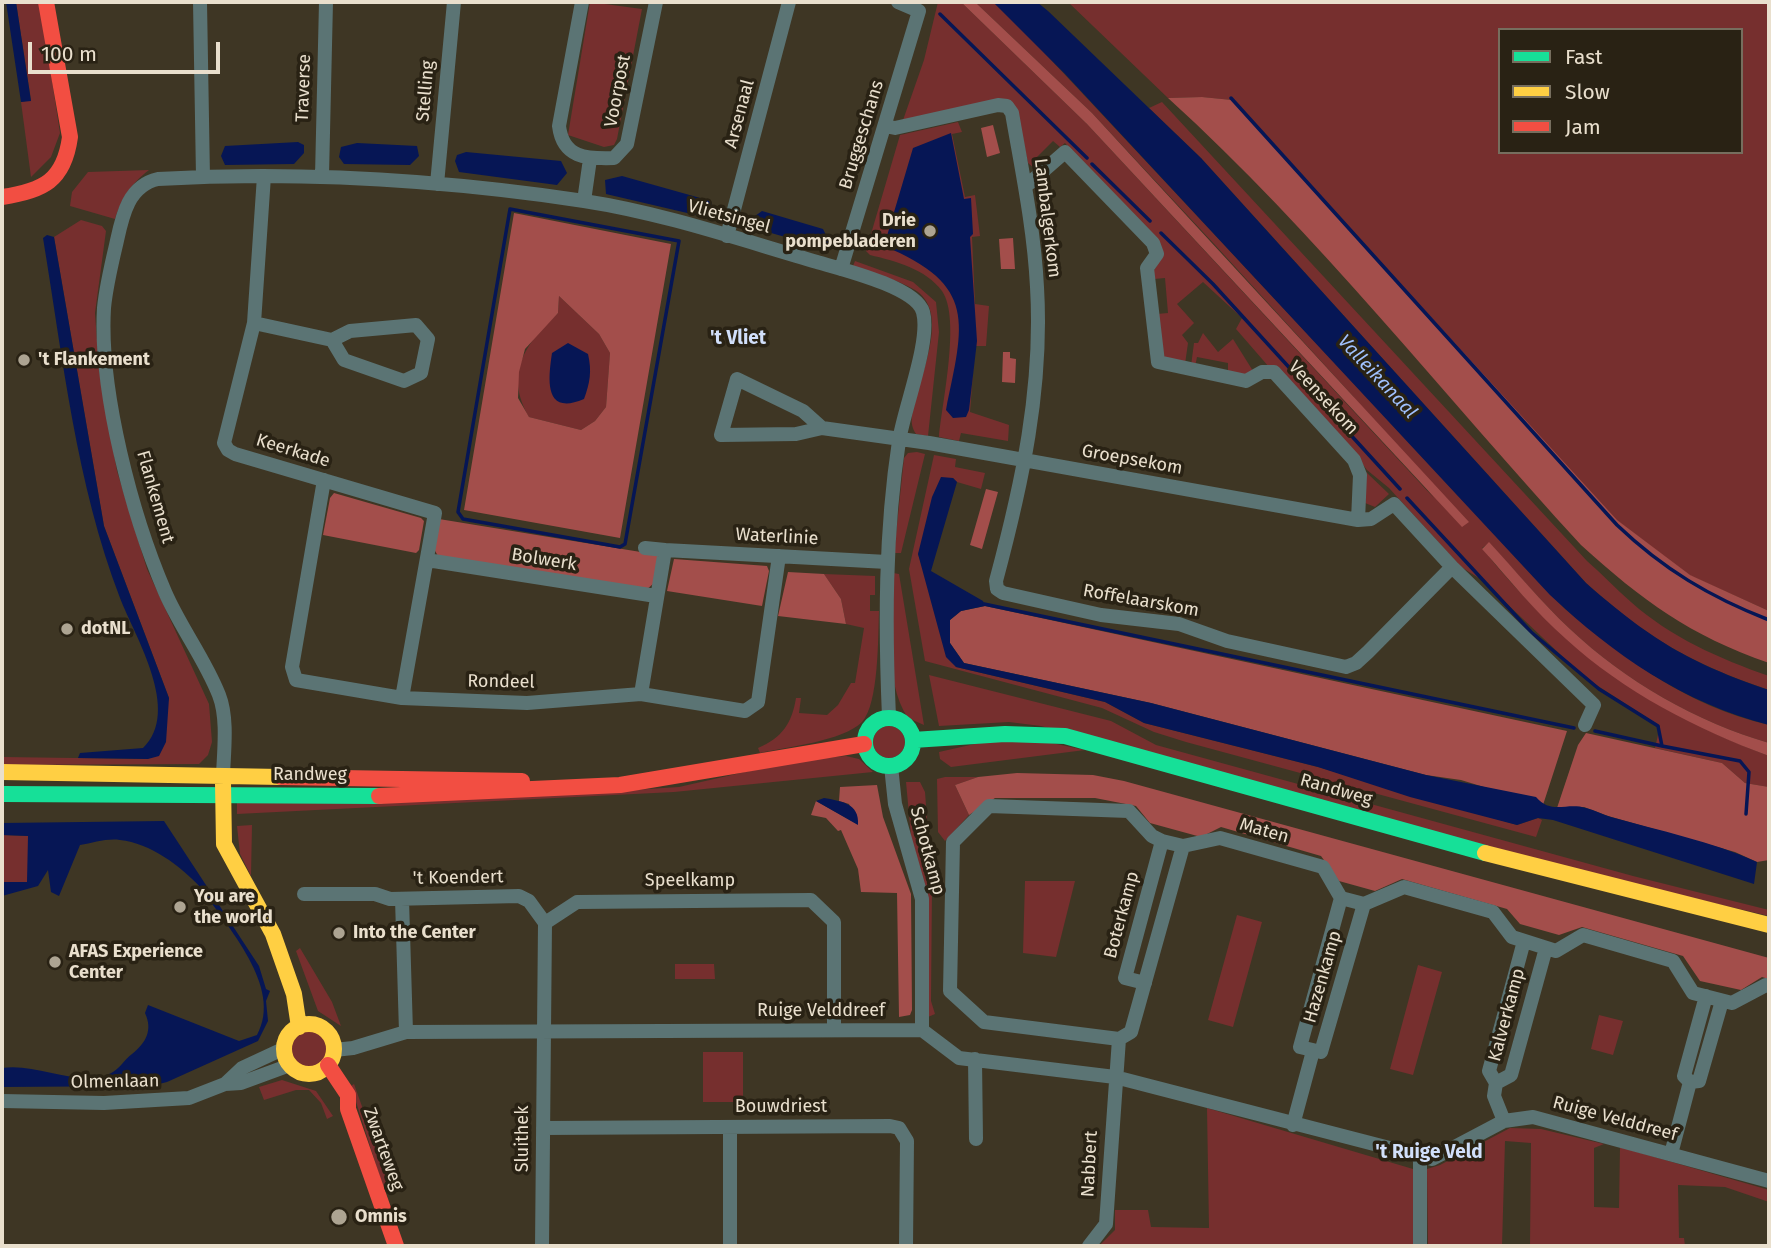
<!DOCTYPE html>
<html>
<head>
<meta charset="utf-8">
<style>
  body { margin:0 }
  #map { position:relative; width:1771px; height:1248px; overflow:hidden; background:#3e3624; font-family:"Fira Sans",sans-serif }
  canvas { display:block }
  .frame { position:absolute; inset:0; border:4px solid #e9dfcd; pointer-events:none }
  .legend { position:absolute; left:1498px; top:28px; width:245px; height:126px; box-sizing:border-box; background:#292214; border:2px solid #766e5e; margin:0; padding:9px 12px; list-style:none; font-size:21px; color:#e9dfcd }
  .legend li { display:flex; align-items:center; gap:14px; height:35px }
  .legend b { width:35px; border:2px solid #766e5e }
  .scale { position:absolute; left:28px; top:42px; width:192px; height:32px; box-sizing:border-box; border:4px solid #e9dfcd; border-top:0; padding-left:9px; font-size:21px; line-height:24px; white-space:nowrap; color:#e9dfcd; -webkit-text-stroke:5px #292214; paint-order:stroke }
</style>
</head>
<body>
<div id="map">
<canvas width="1771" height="1248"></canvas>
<div class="frame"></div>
<ul class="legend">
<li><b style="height:9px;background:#16e098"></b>Fast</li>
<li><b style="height:9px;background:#ffcf43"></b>Slow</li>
<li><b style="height:9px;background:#f24e42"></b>Jam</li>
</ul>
<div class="scale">100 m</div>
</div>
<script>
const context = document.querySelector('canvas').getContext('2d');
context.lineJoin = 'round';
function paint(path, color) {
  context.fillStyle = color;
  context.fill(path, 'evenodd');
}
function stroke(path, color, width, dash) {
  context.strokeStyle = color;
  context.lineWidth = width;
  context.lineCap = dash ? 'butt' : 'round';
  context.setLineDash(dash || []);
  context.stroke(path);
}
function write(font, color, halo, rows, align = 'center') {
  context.font = font + ' "Fira Sans",sans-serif';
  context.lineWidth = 7;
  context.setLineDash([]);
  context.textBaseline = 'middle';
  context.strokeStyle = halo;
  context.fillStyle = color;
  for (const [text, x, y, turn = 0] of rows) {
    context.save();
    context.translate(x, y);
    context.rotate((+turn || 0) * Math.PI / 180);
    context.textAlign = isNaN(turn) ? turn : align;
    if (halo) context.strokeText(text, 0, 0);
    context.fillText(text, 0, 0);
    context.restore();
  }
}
const green = new Path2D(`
  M16,2H40L60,133L51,157L31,177L21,102L31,100Z
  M590,2L642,9L617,139L614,145L604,147L568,135Z
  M938,2H961L1087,124L1434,498L1352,395L1216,246L1092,113L975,2H993L1024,31L1565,609C1631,662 1685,705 1769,725V743C1697,722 1625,681 1570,629C1541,602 1516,571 1489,543L1482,548C1560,647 1652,712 1769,756V787L1745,783L1722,763L1655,748L1660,726L1584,677L1482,580L1461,567L1389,488L1367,470L1345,441L1269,367L1236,329L1242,318L1203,282L1177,304L1194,323L1182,335L1188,343L1185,364L1162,357L1157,314L1168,313L1165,278L1154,279V270L1162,256L1065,143L1060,147L1053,141L1036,158L1043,166L1035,169L1028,163L1016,108L902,123L924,60Z
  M1068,2H1769V611L1689,575L1616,520L1232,100L1202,97L1168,98ZM1500,30H1741V152H1500Z
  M1162,102L1587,561C1602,574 1616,589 1631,602C1670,637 1720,659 1769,676V690C1692,664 1647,638 1586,583L1201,158L1149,108Z
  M958,122L962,132L952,134L965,197L975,195L980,236L972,237L975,304L989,306L986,346H975L970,412L1009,425L1008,441L961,433L959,441L939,437C942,403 961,318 942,291C926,269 895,261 870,255L866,251L900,135Z
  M149,170C131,184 122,197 115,219L70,206L72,192L88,172Z
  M81,220L102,226L106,231L95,313L99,369L117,471L147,569L209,704L212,742L208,755L199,764L2,765V757L148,759L169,698L104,526L54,237Z
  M855,261L913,282L936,302L939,332L928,436L916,434C908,422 913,411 916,398C923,368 949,311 915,290C897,279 873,274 853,266Z
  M559,296L599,334L610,353L606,407L595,421L581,430L529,417C504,373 525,344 558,313Z
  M1203,333L1218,352L1233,339L1253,371L1247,375L1228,372V363L1197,357L1195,367L1191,366L1194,343H1198Z
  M917,452L925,454L901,553H894L904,458L908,453Z
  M934,455L956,459L955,467L985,473L981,489L957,482L953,478L918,554L956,667L1105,702L1144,723L1318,767L1517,825L1538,818L1542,820L1536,837L1186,742L1154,732L1102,708L925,661L909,569Z
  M1366,472L1389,494L1375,507L1365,503Z
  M893,573L899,574L924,725L908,718C882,679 893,618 893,573Z
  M824,574L875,576V595H870V611H879C878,636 879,704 862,722C843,741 787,747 760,753L758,748C782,738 792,723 796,698H801L799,713L827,715L838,705L851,683H855L864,628L846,624L841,599Z
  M929,675L1111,721L1156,745L1633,876L1769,910V916L1611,879L1041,726L1009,722L939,726Z
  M873 742a16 16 0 1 1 32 0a16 16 0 1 1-32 0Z
  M988,741H1042L1085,750L951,767L940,759L939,752Z
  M846,756L859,759L873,772L674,792L237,814V798L555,795L679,787L793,761Z
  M945,777H978L955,785L969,815L945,841L938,832L937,779Z
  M906,782H920L925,792L932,886L931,1001L935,1014L928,1017Z
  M252,825L251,876L240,854L237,826Z
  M2,835L28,836V883L2,882Z
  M1025,881H1075L1056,957L1023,953Z
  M1237,915L1262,922L1233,1027L1208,1020Z
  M300,948L332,1002L341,1026L318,1011L296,951Z
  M675,964H714L715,979H675Z
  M1418,965L1442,972L1413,1075L1390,1069Z
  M1599,1015L1623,1021L1613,1055L1591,1049Z
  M291 1049a19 19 0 1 1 38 0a19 19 0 1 1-38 0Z
  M703,1052H743V1102H703Z
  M282,1080L316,1091L333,1116L327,1119L321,1103L309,1090H296L264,1100L259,1087Z
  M354,1084L390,1185L383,1187L351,1086Z
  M1207,1108L1413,1169V1246H1099L1115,1230V1210H1148L1151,1227L1209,1228Z
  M1510,1128L1541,1129L1604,1144L1594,1148V1207L1619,1208L1620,1147L1769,1190V1202L1725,1187L1678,1185L1679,1238H1684L1685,1246H1530L1531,1143L1505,1141L1502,1246H1428L1427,1169L1440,1165Z`);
const forest = new Path2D(`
  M961,2H975L1092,113L1469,522L1462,527L1087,124Z
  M1202,97L1232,100L1617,520L1690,575L1769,611V663C1689,635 1643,601 1581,545C1444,396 1318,234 1168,98Z
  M993,125L1000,153L987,157L981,128Z
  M514,213L671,244L620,538L464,510ZM559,296L599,334L610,353L606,407L595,421L581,430L529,417L518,398L519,372L525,349L558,313Z
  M1013,238L1015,269H1001L999,239Z
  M1003,352H1010V358L1016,359L1015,383L1002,382Z
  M986,489L998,492L982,549L970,545Z
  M334,493L421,518L424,521L419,550L416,553L323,535L330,498Z
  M439,519L659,555L653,584L646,590L438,556L434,549Z
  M1489,542C1516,571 1541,602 1570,629C1625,681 1697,722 1769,743V756C1696,729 1624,692 1566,639C1535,612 1509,579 1482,549Z
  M674,559L767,566L769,571L762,606L667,591Z
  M788,572L824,574L841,599L846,624L778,616Z
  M985,606L1567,731L1543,805L1461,780L1426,775L1151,703L964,663L950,643V620L961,611Z
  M1586,733L1722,763L1745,783L1769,787V860L1757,862L1735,852L1608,816L1584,807L1557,808L1578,745Z
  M1017,773L1093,775L1124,781L1769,958V979L1762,977L1741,990L1700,981L1683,956L1582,927L1559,935L1520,924L1507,909L1402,879L1375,891L1339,881L1321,856L1221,827L1201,837L1150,823L1136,806L1095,798H995L969,815L955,785L978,777Z
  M877,785L883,817L911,894L912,1010L910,1015L899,1017L897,893L861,892L858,869L841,830L838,831L826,818L811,815L816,801L857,824L849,804L839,801L840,787Z`);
const water = new Path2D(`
  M6,2H16L31,101L21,102Z
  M993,2H1037L1048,11L1201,158L1586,583C1650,639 1689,663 1769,690V725C1683,703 1614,655 1550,595L1065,74Z
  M951,133L964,199L971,198L973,234L970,237L977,341L969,410L966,417L953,418L946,410C964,323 978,285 884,246L913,148Z
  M298,142L304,145V153L294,164L225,165L221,156L225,146Z
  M357,143L417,146L419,156L410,165L344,164L339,157L341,147Z
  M466,152L561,161L567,173L557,185L459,172L455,161L457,155Z
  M622,176L711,201L712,210L700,216L606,194L605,180Z
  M762,211L823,229L829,241L824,248L750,227L748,221Z
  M47,235L54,237L104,526L169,698L166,742L159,756L148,759L78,758L80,753L143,748C182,711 135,637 120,598C76,483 63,359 43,238Z
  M568,343L588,354C592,371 590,383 584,399C544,416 548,380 552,353Z
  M941,477L953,478L957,482L931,571L983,601L985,606L961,611L950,620V643L964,663L1151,703L1426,775L1536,797C1551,815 1567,802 1586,808C1595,810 1603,815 1611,817C1660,831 1711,841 1757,862L1754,884L1553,820L1538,818L1517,825L1410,797L1318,767L1144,723L1105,702L956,667L946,657L918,554L932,497Z
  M824,798C840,801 860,803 858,825L816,801Z
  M164,821L259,966L266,989L270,991L266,1001L268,1021L258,1041L167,1082L151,1086L2,1087V1068C37,1062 83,1090 113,1072C121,1067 125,1059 132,1054C146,1043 153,1030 145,1013L148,1005L239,1041L257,1035C284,987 226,926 201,888C181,866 150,843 120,840C107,838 93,843 80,845L59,896L51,892L48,870L38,886L2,896V882H27L28,836L2,835V823Z`);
const stream = new Path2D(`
  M940,14L1087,158
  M1231,98L1617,525C1663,569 1710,597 1769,620
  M1092,164L1150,221
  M510,209L679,241L625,544L620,547L463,519L458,512Z
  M1161,233L1213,284L1400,489
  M1407,498L1531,632L1599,689L1658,726L1662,746L1740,761L1749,772L1746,814
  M984,604L1574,728
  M1595,731L1662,746`);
const street = new Path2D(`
  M200,2L203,177
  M582,2L559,126C563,158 586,159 614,158L627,144L656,2
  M885,126L895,128L998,105L1007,106L1012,113C1022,171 1034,228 1037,287C1043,388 1022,484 996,581L997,589L1003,593L1101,615L1179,624L1227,641L1346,667L1356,663L1368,652L1452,567
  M264,176L254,323L224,443L228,450L235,454L435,513L402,698
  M322,176L326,2
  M437,184L454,2
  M1026,186L1065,152L1153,243L1157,254L1147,268L1158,362L1246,381L1262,372H1274L1354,460L1360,475L1358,520L1371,519L1394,504L1452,567L1594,705L1585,725
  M584,201L590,159
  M727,236L789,2
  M841,269L919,11L898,2
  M254,323L332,340L350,331L416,325L428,339L421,373L404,381L344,360L332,340
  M822,428L803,411L737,379L721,435L796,434L822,428L929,443L1358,520
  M324,480L292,667L296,680L402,698L527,703L641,694L745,711L758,702L779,556
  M645,548L665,550
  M427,560L656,596
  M641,694L665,550L887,562
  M891,766L895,804L922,899V1030
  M223,775C224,750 228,718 219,695C205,659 180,627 165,592C132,515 99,391 104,308C106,287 111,266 116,245C122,218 127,186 158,179C300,171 443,180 584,201C663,213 741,240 817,262C841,269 916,287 923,312C931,341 904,408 899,441C885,533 885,625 889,717
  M304,894H375L390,899L519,896L529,901L545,923
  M1341,898L1300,1047L1321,1052L1364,904
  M402,899L406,1032
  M1145,983L1125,978L1162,841
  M1119,1039L984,1022L950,991L953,842L989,806L1129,811L1152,836L1162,841L1183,846L1220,838L1323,867L1341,898L1364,904L1404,887L1493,912L1512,937L1556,951L1583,935L1673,961L1693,993L1732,1003L1766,985L1769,986
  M334,1050L353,1048L406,1032L922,1030L959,1058L1115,1077L1432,1159L1504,1121L1533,1117L1769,1181
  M975,1059L976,1139
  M1690,1082L1699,1081L1722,1001
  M1690,1082L1684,1076L1706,996
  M1496,1083L1511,1075L1546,948
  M225,1084L241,1083L290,1065
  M2,1101L104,1103L189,1098L225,1084L242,1068L285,1048
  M1504,1121L1494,1096L1496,1083L1489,1071L1524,941
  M1293,1125L1313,1051
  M730,1127V1246
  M543,1128L890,1126L899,1128L907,1141L906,1246
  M1671,1154L1690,1082
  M1420,1156V1246
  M542,1246L545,923L577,902L811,900L834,922V1030
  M1089,1246L1106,1224L1119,1039L1131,1032L1183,846`);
const fast = new Path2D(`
  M865 742a24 24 0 1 1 48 0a24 24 0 1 1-48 0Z
  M913,740L1005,734L1065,736L1485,853
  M2,794L379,796`);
const slow = new Path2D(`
  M2,772L281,777
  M223,783L224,844L273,934L294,994L299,1027
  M1485,853L1769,925
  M284 1049a25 25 0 1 1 50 0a25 25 0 1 1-50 0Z`);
const jam = new Path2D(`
  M2,197C43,191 64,181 70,137L46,2
  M281,777L522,781
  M379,796L620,785L864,744
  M328,1065L348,1095V1109L396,1246`);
const markers = [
  [930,231,7,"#ada492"],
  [24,360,7,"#ada492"],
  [67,629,7,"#ada492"],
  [180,907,7,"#ada492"],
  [339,933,7,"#ada492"],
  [55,962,7,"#ada492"],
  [339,1217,9,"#ada492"]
];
const streetNames = [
  ["Traverse",304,88,-88],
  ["Stelling",426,91,-85],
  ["Voorpost",618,91,-79],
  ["Arsenaal",740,114,-75],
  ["Bruggeschans",862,135,-73],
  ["Vlietsingel",729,217,15],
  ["Lambalgerkom",1047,218,83],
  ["Veensekom",1323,398,47],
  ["Keerkade",293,451,17],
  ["Groepsekom",1132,460,10],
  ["Flankement",155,497,74],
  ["Waterlinie",777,537,3],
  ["Bolwerk",544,560,9],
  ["Roffelaarskom",1141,601,10],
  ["Rondeel",501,682,1],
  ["Randweg",310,775],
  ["Randweg",1336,790,16],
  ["Maten",1264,831,16],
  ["Schotkamp",927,851,75],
  ["'t Koendert",458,878,-1],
  ["Speelkamp",690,881],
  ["Boterkamp",1122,915,-75],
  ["Hazenkamp",1323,977,-74],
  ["Ruige Velddreef",821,1011],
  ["Kalverkamp",1507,1015,-75],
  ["Olmenlaan",115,1082,-1],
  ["Bouwdriest",781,1107],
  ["Ruige Velddreef",1615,1119,15],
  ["Sluithek",523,1139,-90],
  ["Zwarteweg",383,1149,70],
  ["Nabbert",1090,1164,-87]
];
const poiNames = [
  ["Drie",916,221,"right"],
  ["pompebladeren",916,242,"right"],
  ["'t Flankement",38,360],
  ["dotNL",81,629],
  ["You are",194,897],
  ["the world",194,918],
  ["Into the Center",353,933],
  ["AFAS Experience",69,952],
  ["Center",69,973],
  ["Omnis",355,1217]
];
const neighbourhoodNames = [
  ["'t Vliet",738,339],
  ["'t Ruige Veld",1429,1153]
];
const waterNames = [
  ["Valleikanaal",1377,377,47]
];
paint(green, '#762f2e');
paint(forest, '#a34e4b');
paint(water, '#061655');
stroke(stream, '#061655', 3.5);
stroke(street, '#5b7474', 14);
stroke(fast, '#16e098', 16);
stroke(slow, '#ffcf43', 16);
stroke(jam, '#f24e42', 16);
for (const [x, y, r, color] of markers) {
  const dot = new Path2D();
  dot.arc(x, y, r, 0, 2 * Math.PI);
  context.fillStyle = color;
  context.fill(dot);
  stroke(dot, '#292214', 2.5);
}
write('18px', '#e9dfcd', '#292214', streetNames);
write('bold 18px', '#e9dfcd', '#292214', poiNames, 'left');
write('bold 19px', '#d1dffa', '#292214', neighbourhoodNames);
write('italic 19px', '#a0c1fe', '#292214', waterNames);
</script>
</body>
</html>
